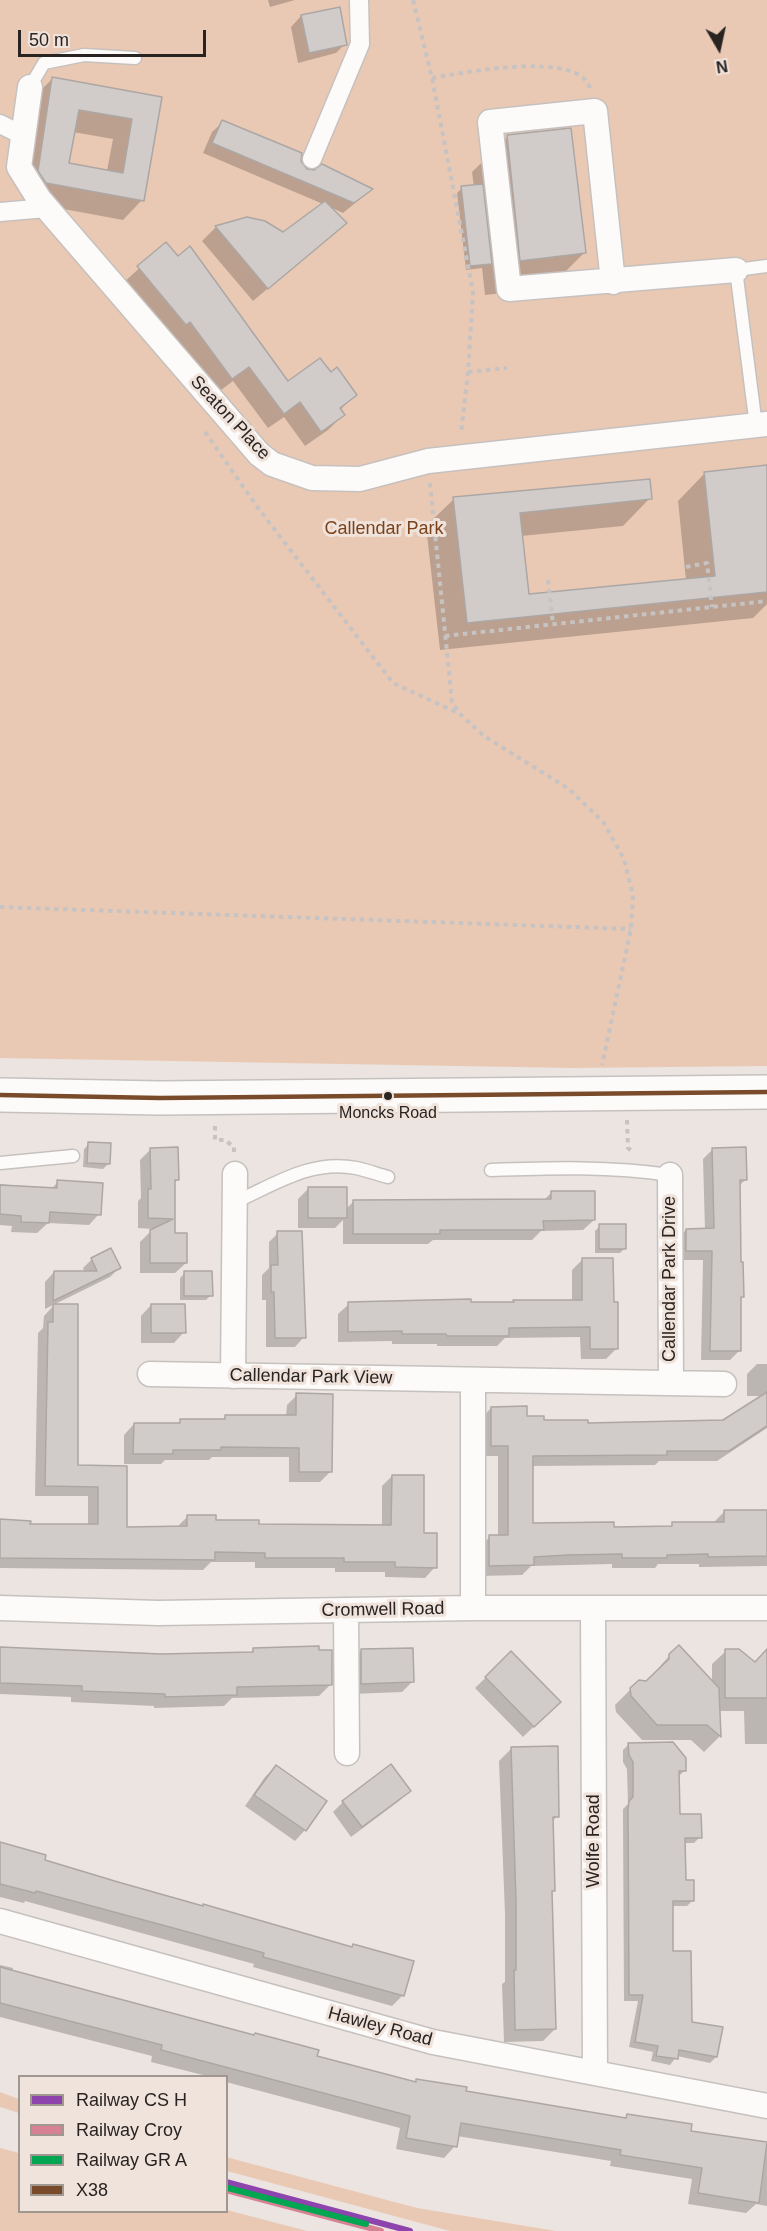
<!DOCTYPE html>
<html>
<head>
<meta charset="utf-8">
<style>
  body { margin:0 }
  #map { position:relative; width:767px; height:2231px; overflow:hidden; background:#ebe4e0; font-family:Arial,sans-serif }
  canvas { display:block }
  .legend { position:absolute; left:18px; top:2075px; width:210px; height:138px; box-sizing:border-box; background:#f0e3db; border:2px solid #a09791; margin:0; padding:8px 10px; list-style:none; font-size:18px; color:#292422 }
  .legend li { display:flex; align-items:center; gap:12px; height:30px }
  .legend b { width:30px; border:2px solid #a09791 }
  .north { position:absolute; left:689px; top:18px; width:60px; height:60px; -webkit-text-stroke:4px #f0e3db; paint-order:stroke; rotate:171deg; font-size:16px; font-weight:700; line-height:24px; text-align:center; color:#292422 }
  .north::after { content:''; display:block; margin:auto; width:21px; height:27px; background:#292422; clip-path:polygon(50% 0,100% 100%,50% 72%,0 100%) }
  .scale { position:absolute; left:18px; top:30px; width:188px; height:27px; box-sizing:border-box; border:3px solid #292422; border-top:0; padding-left:8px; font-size:18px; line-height:21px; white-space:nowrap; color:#292422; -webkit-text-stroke:4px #f0e3db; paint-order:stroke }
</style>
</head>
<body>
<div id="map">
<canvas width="767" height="2231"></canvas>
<ul class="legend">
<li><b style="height:8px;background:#8e44ad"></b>Railway CS H</li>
<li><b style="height:8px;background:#d68194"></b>Railway Croy</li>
<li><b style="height:8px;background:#00a651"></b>Railway GR A</li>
<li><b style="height:8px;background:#7a4b2a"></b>X38</li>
</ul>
<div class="north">N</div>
<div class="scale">50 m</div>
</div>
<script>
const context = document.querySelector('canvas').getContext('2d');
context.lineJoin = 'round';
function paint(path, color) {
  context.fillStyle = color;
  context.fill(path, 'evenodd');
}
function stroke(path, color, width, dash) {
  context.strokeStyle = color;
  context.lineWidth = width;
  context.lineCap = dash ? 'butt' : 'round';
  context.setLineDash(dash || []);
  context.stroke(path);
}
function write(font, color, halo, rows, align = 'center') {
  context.font = font + ' Arial,sans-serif';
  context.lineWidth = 6;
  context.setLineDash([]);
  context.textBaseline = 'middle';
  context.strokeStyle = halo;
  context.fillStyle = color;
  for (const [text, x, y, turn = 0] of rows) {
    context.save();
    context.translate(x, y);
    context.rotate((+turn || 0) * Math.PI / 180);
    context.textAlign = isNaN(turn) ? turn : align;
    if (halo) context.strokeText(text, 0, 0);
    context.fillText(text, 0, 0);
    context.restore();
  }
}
const green = new Path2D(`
  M0,0H767V1066L572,1068L0,1058Z
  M0,2092L19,2099V2113L0,2107Z
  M0,2148L19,2153L20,2212L227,2210L307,2231H0Z
  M226,2157L417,2208L556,2231H450L227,2171Z`);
const shadow = new Path2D(`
  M268,0H295L270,7Z
  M301,16L346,43L336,53L298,63L291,27Z
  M53,78L160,98L142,200L123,220L26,202L19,191L33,98ZM73,132L113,139L107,171L68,164Z
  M223,122L299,161L306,170L371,190L343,213L328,206L345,223L253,301L202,241L216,227L247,219L283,234L323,204L203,153L212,132Z
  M508,137L584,253L549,288L485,295L482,268L466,270L457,193L462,188L474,187L472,172Z
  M166,244L288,383L331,374L356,394L340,410L343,415L328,430L305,446L284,417L268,428L233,381L216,394L174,336L170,340L123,283Z
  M767,467V604L753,618L440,650L426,526L454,499L650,498L623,526L521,536L527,596L686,580L678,501L705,473Z
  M89,1144L108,1164L103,1169L83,1167L84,1149Z
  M151,1149L177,1180L173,1184L174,1234L186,1263L175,1273H140V1242L153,1229L138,1228V1201L141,1198L140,1160Z
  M713,1149L745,1180L739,1186V1263L742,1296L739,1299L740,1350L730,1360H701L703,1260H676V1240L686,1230H705L703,1159Z
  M58,1182L99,1214L89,1225L48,1223L37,1233L11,1232L12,1226L0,1225V1184L51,1189Z
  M309,1188L346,1209L353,1202L543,1201L551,1193L594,1220L583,1230L541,1231L532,1240H433L428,1244H343V1220L335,1228H298V1199Z
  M600,1226L625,1248L620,1253H595V1231Z
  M278,1233L304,1337L295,1347H266V1300H262V1275L269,1268V1242Z
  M92,1259L119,1268L110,1277L45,1309V1282L54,1272L85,1273L83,1268Z
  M582,1260L612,1303L617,1348L606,1359H581L580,1337L505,1338L497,1346H437V1344H392V1341L338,1342V1314L349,1304H512L514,1301H572V1270Z
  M185,1273L211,1295L206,1300H180V1278Z
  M54,1305L77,1467H126V1528L178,1526L188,1516L257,1526L382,1527V1486L392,1476L423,1534L435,1567L425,1578L385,1577V1572H335V1568H255V1562H211L203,1570L0,1568V1521L29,1525L88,1526V1496H35L38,1333L43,1328L44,1316Z
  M151,1305L184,1332L174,1343H141V1316Z
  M757,1364H767V1428L717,1461H659L655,1465L531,1466L532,1525L612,1529L668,1528L673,1524L714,1522L724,1512L767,1511V1566L699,1567V1564H658L655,1568H612V1564L531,1566L522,1575L479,1576V1547L490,1537H498V1456H481V1419L491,1408L542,1421L587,1425L724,1422L763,1396H747V1374Z
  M297,1395L330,1472L320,1482H289V1457H212L209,1460H165L161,1464H124V1435L134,1424H177L181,1420H222L226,1416L286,1417L287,1405Z
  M0,1648L161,1656L249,1654L253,1650L331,1684L319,1696L232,1698L224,1706L154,1708V1706L71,1702V1697L0,1694Z
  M361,1651L412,1682L402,1692L351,1694V1661Z
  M726,1651L754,1664L767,1651V1744H745L744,1711H718L719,1737L704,1752L691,1740H642L616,1712L615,1705L639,1681L646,1682L670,1655L712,1683V1664Z
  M511,1653L559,1702L523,1737L475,1688Z
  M629,1744L685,1770L679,1776V1815L700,1837L694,1843H683L684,1881L693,1900L687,1906H671V1953L691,2023L716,2057L710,2063L677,2056L670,2065L651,2061L653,2052L629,2047L638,2001H624L623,1817V1809L628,1804L627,1769L623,1762V1750Z
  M511,1749L557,1816L552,1822L553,1890L551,1893L555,2029L543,2041L504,2042L502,1984L505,1982V1914L499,1761Z
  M276,1766L325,1801L305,1830L295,1841L245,1806L265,1777Z
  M409,1790L399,1801L351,1837L333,1812L343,1802Z
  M0,1842L43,1861L351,1948L353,1945L403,1995L392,2006L253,1967L254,1964L25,1901L24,1903L0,1897Z
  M0,1965L13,1968L12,1972L414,2083L417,2080L464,2092L624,2119L627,2116L689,2132L767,2145V2206L756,2204L746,2213L688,2204L692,2179L610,2166L611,2161L457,2136L455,2146L444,2158L396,2149L400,2128L226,2082V2076H207L151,2062L152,2056L0,2017Z`);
const building = new Path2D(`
  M340,7L347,45L309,53L301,15Z
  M52,77L162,97L144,201L46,183L38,171ZM79,110L132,119L123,173L69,163Z
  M222,120L302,153L301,161L307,169L314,170L322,164L373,189L354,203L212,143Z
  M571,128L586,253L520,261L507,135Z
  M483,184L492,264L470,266L461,186Z
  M325,201L347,223L268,289L215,226L247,217L265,221L283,232Z
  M166,242L178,256L190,246L288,381L320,358L331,372L337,367L357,395L340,408L345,415L321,432L300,402L284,414L249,367L232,379L190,322L186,325L137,266Z
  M767,465V592L467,623L453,497L650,479L652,499L520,513L529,594L715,576L704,472Z
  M88,1142L111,1143L110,1164L87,1163Z
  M178,1147L179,1180H175V1233H187V1263H150V1230L173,1219L148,1218V1189H151L150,1148Z
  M746,1147L747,1180H740L741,1262H743L744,1297H741V1351H710L712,1251H686V1229L714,1228L712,1148Z
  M57,1180L103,1183L101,1215L50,1212L49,1223L21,1222V1216L0,1214V1185L57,1188Z
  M308,1187H347V1218H308Z
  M551,1191H595V1220L543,1221L544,1230H440V1234H353V1200L551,1199Z
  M599,1224H626V1249H599Z
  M277,1231H302L306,1338H275L274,1292H271V1265H278Z
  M111,1248L121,1268L53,1301L54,1271H97L91,1258Z
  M582,1258H613L614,1302H618V1349H590V1327L509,1328V1336H447L446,1334H402V1331L348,1332V1302L471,1299V1302H514L513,1300H582Z
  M184,1271H212L213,1296H184Z
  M53,1304H78V1465L127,1466V1527L187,1526V1515H216V1520H259V1524L391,1525L392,1475H424V1533H437V1568L395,1567V1562H344V1558H265V1553L215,1552V1560L0,1558V1519L31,1521L30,1524H98V1487L45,1486L48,1322H53Z
  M151,1304H185L186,1333H151Z
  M767,1392V1426L729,1451H667V1455L533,1456V1523L614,1522V1527L672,1526V1522H724V1510H767V1556L708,1557V1554L667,1555V1558H622V1554L568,1555L534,1557V1565L489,1566V1535H508V1446H491V1407L527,1406V1416H544V1420H588V1423L723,1420Z
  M296,1393L333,1394L332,1472H299V1448L221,1447V1450H173V1454H133L134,1423H180V1419H225V1415H296Z
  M679,1645L719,1688L721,1737L707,1725H657L631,1696L630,1688L639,1680L646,1681L669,1659V1654Z
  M319,1646V1650H332V1685L237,1687V1695L165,1697V1694L82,1691V1686L0,1683V1647L161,1654L253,1652V1648Z
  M413,1648L414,1682L361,1684V1649Z
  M725,1649H739L755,1662L767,1649V1698H725Z
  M511,1651L561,1702L534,1727L485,1677Z
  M673,1742L686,1758V1771H679L680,1814H701L702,1838H685L686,1880H694V1901H673V1951H691L692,2022L723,2027L717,2057L679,2050L678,2059L656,2056L658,2046L635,2042L643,1995H629L628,1810L629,1801L633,1797V1762L629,1755L628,1743Z
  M558,1746L559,1817H553L555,1891H552L556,2029L515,2030L514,1970H516V1901L511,1747Z
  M391,1764L411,1791L362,1827L342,1801Z
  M276,1765L327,1801L306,1831L254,1795Z
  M0,1842L46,1855L45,1860L118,1882L203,1906V1904L352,1947L353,1944L414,1961L404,1996L263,1957L264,1953L177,1929L36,1891L35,1893L0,1884Z
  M0,1967L254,2035L255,2033L319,2050L317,2056L416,2082V2079L467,2087L466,2091L626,2118L627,2114L692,2124L691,2131L767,2142L759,2203L698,2193L702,2168L620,2155L621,2150L461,2123L457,2147L406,2138L410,2116L161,2050L162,2045L0,2003Z`);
const path = new Path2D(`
  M413,0L432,78L473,292L468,372L461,434
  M432,78C461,73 581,49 590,89
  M468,372L507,368
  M205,432L258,508L393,683L458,713
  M430,483L452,702L459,713L484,736L569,789L604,823L624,859L633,895L631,929L602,1065
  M686,567L707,563L712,607
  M548,580L553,624
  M445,636L767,601
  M0,907L631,929
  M627,1120L628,1148L633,1152
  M215,1126V1140H225L234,1147V1152`);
const service = new Path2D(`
  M30,87L44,63L84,55L135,58
  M756,426L736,270L767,266
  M0,1163L73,1156
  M491,1170C551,1168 611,1166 670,1175
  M235,1202C274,1185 311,1159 356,1168C366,1170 377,1174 388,1177`);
const pedestrian = new Path2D(`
  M0,124L22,135
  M312,159L360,44L359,0
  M0,212L46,208`);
const minor = new Path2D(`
  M30,87L19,167L39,199L259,454L272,464L312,478L360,479L428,461L767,424
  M613,282L595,111L490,122L509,289L736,270
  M670,1175L671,1383
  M150,1374L724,1384
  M233,1376L235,1174
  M473,1380V1608
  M0,1608L158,1613L473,1608H767
  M593,1609L595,2073
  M346,1610L347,1753
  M0,1921L433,2042L767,2106`);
const primary = new Path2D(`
  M0,1095L160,1098L767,1092`);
const bus1 = new Path2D(`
  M0,1095L160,1098L767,1092`);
const rail1 = new Path2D(`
  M226,2182L410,2231`);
const rail2 = new Path2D(`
  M226,2190L381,2231`);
const rail3 = new Path2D(`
  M228,2188L366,2224`);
const markers = [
  [388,1096,5,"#292422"]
];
const busNames = [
  ["Moncks Road",388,1114]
];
const streetNames = [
  ["Seaton Place",230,418,47],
  ["Callendar Park Drive",670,1279,-90],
  ["Callendar Park View",311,1377,1],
  ["Cromwell Road",383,1610,-1],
  ["Wolfe Road",594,1841,-90],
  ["Hawley Road",380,2027,15]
];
const parkNames = [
  ["Callendar Park",384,529]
];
paint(green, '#eac9b4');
paint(shadow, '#0003');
paint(building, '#d1ccc9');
stroke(building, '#aca7a4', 1.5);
stroke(service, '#c6c1be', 15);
stroke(pedestrian, '#c6c1be', 21);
stroke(minor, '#c6c1be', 27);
stroke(primary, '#c6c1be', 36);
stroke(path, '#c6c3c2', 4, [4.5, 4.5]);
stroke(service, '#fcfbfa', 12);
stroke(pedestrian, '#fcfbfa', 18);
stroke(minor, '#fcfbfa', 24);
stroke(primary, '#fcfbfa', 33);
stroke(bus1, '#7a4b2a', 4.5);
stroke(rail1, '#8e44ad', 6);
stroke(rail2, '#d68194', 6);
stroke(rail3, '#00a651', 6);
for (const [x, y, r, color] of markers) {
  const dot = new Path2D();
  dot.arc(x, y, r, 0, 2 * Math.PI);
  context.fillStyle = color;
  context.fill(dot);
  stroke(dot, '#f0e3db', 2);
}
write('16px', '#292422', '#f0e3db', busNames);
write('18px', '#292422', '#f0e3db', streetNames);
write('18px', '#7b431b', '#f0e3db', parkNames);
</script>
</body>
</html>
